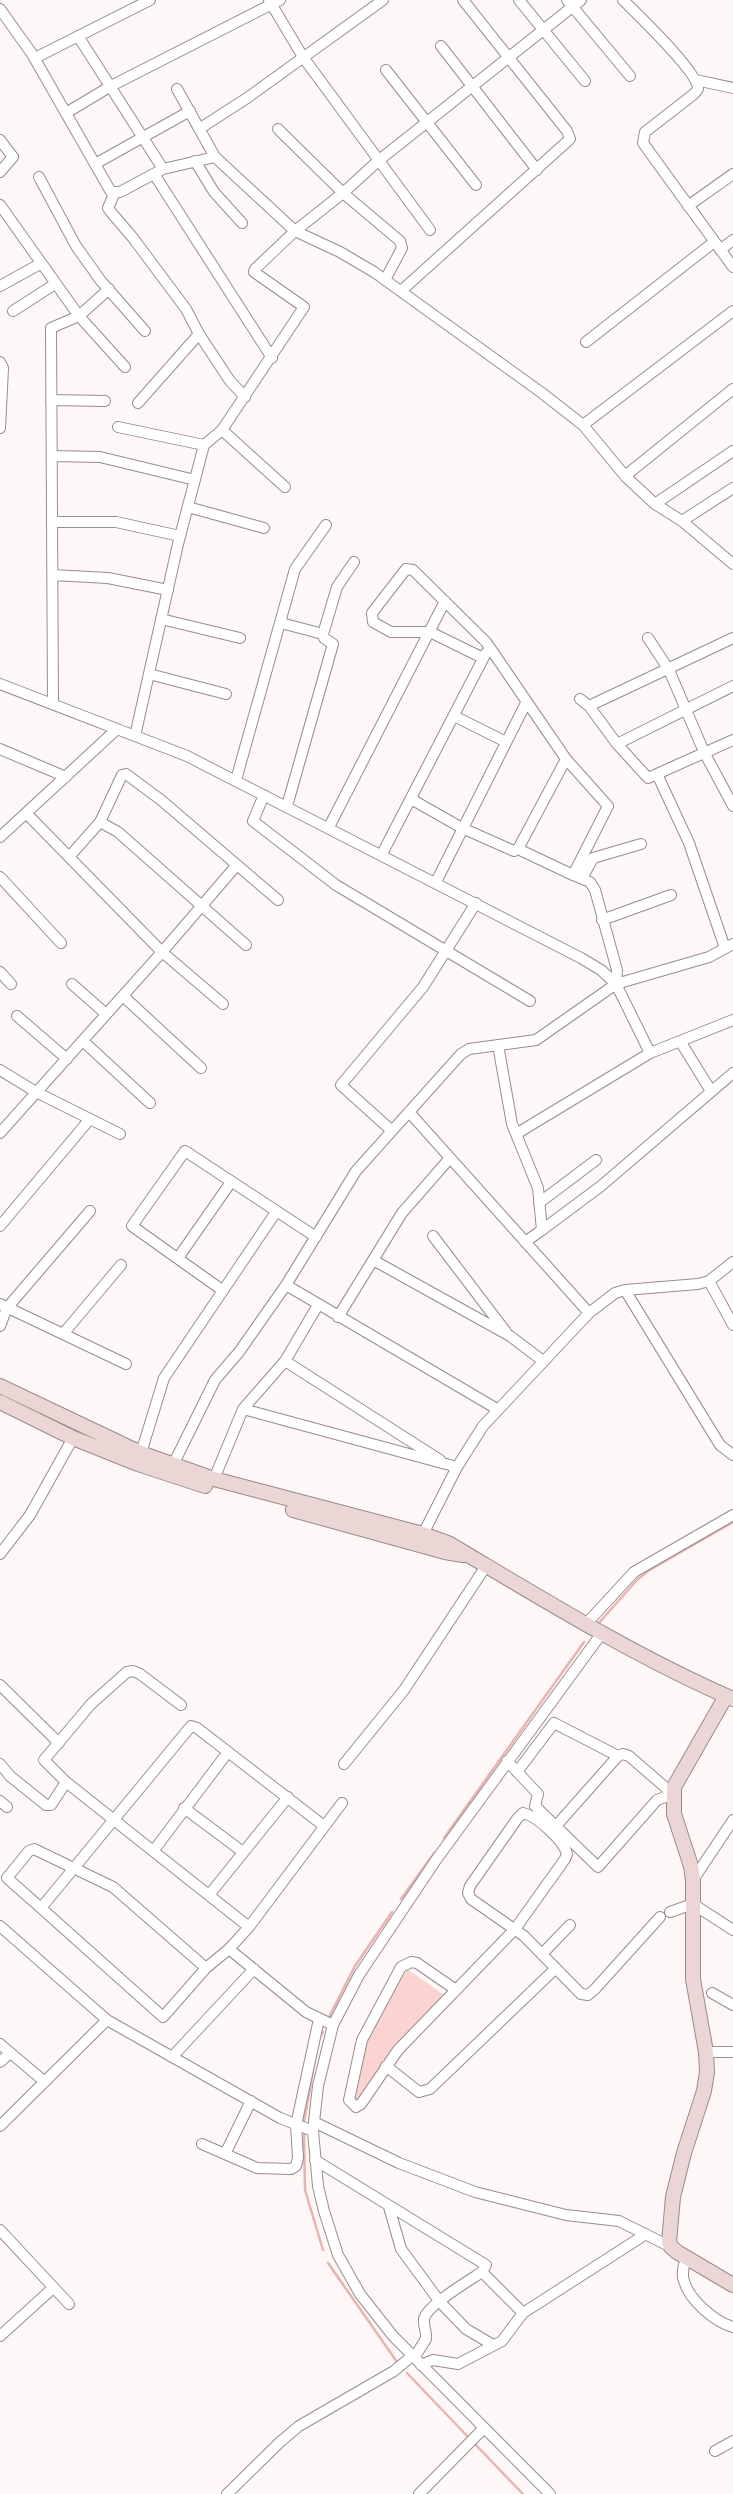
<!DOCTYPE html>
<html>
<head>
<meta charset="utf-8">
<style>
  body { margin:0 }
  canvas { display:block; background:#fdf7f7 }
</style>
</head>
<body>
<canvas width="733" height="2494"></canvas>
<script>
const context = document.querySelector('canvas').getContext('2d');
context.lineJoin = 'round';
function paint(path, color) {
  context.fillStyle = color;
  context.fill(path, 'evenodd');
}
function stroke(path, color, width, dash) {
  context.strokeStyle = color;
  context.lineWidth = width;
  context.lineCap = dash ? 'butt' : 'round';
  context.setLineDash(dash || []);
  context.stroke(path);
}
const green = new Path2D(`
  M407,1969L444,1995L387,2055L359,2102L352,2097L365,2045Z`);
const stream = new Path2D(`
  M597,1625L637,1580L648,1571L733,1522
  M444,1838L584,1642
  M401,1899L435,1852
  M328,2019L355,1966L392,1912
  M319,2039L323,2032
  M304,2122L316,2054
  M304,2133L305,2190L323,2250
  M328,2263L397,2362
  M407,2373L470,2439
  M474,2443L523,2494`);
const street = new Path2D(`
  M269,0L303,57L430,230
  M519,0L585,81
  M567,0L630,76
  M623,0C638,15 699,73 698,89L694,94L645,132L643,143L733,267
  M0,9L32,54L111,192H120L163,169L215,157L295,231L340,252L374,272L542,393L583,425L625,476L655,504L682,521L733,564
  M78,36L163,169
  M441,46L537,170
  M35,58L150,0
  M386,70L476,185
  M696,80L733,88
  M177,89L215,157
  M66,113L111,86L280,0
  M199,129L247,98L383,0
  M278,129L343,193L400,241L402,248L385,280
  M0,140L13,157L0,172
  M195,161L214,192L242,223
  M95,164L190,111
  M154,174L272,358
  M39,177L76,246L101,281L145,331
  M115,192L108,208L110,211L133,238L186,309L199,334L230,381L245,397
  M0,205L79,316L125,367
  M688,206L733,174
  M720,250L733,240
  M0,286L40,264
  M401,291L570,139L567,131L463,0
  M13,311L55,284
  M586,342L714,242
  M0,362L3,368L0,428
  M51,400L105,401
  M138,403L199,334
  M583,425L733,311
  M118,427L204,445
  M222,430L285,487
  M52,456L100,457L195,480
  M625,476L733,389
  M655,504L733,451
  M188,507L264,528
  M682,521L733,488
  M53,522H116L180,536
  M53,575L108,578L168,590
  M161,619L240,638
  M281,623L323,634
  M648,638L669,670L704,752L733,806
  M149,674L226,694
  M0,684L187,756L581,958L601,970L616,984L650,1053
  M580,699L589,706L617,744L733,686
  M53,704L51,328L79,316L109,289
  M589,706L733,638
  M454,716L506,742
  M135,736L178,544L204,445L222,430L304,307L254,272L255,269L295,231L343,193L378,161L581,0
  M617,744L648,778L733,740
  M0,749L66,777
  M566,759L608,806L573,875L590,882L595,890L617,970L616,984
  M657,774L689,843L725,948
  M236,780L295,569L326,525
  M264,795L253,821L336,885L530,1001
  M411,799L462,828L514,851L518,849L566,759L486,642L413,570L406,569L372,613L373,622L391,632H430L483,658
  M287,806L333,644L324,638L323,634L337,587L354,562
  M26,813L162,952L223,1004
  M100,822L122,775L126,774L161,800L278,900
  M329,827L445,601
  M0,837L117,729
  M518,849L573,875
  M382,854L486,653
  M69,857L100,822L118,832L246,945
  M0,877L61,943
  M582,878L593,858L641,844
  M436,882L526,703
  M602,920L671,895
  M0,972L11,984
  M72,984L106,1014
  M123,996L201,1068
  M17,1016L67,1059
  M83,1041L150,1103
  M680,1041L711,1091
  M498,1045L512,1124L538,1188L542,1230L525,1242
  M0,1070L36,1092L120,1134
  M409,1112L589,1313
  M392,1131L341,1085L423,987L476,903
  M0,1133L162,952L236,866
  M516,1134L650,1053L733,1020
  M539,1203L596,1160
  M0,1226L90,1119
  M542,1230L601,1186L733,1073
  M433,1236L506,1332
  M178,1258L231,1182
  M373,1260L510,1336L543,1361
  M709,1281L733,1325
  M286,1285L497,1409
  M222,1290L132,1226L185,1151L316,1237
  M625,1290L720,1445L733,1455
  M0,1304L126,1364
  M338,1317L402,1213L450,1158
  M0,1326L7,1308L90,1211
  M63,1334L121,1265
  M285,1361L440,1460
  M243,1409L457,1467
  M141,1453L164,1378L276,1212
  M173,1465L215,1380L239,1352L286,1285L356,1171L461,1054L469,1049L536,1040L616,984L709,957L733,944
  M214,1479L243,1409L285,1361L318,1305
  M423,1534L457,1467L483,1426L589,1313L615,1293L625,1290L698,1284L709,1281L733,1262
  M0,1554L30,1515L73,1438
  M586,1624L634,1572L733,1515
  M0,1685L59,1743
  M181,1705L140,1674L133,1671L127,1672L91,1704L44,1760L66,1782L249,1927
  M507,1761L538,1794L535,1806L598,1867L657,1800L673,1794L629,1756L623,1754L618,1756L556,1826
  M0,1764L10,1776L46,1805H51L66,1782
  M344,1764L404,1690L486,1566
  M517,1772L554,1723L618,1756
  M0,1801L7,1807
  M184,1808L243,1852
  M324,1826L197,1728L191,1726L41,1908L163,2017L206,1968L229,1949L249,1927L342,1803
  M154,1850L228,1752
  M693,1880L733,1820
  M209,1895L288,1797
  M41,1908L7,1878L29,1851L34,1849L113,1887L206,1968
  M670,1912L693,1904L733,1930
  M0,1926L107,2020L280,2118L313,2131
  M229,1949L306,2012L333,2025
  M542,1954L570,1925
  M456,1990L417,1963L411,1962L401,1967L362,2040L349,2100L356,2107L361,2104L398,2050L515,1929L565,1859L567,1854C564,1841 537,1816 523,1813L517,1819L470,1886L468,1893L471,1899L524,1936L581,1994L588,1995L595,1989L660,1917
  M712,1993L733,2005
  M0,2044L45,2082
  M706,2052H733
  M172,2057L254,1969
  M0,2062L10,2053
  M386,2066L419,2092L430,2089L555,1969
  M314,2122L399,2163L475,2192L566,2215L619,2221L671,2247
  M0,2126L107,2020
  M202,2144L257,2168L291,2169L296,2166L298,2158L296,2125L319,2019
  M225,2154L251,2101
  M315,2160L486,2265L482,2272C470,2280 426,2306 424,2319C423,2326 427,2332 426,2339L414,2358
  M389,2207L401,2249L440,2302L466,2329L493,2345
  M0,2230L69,2304
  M686,2257C684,2265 681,2273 684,2281C689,2300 715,2322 733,2327
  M482,2272L523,2313
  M0,2336L53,2288
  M421,2365L433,2360L458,2364L502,2341L523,2313L646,2234
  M715,2451L733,2441
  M227,2494L280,2442L299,2426L394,2371L412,2356
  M419,2494L484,2428
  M550,2494L393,2336L360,2294L338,2255L324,2211L318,2186L313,2131L318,2086L333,2025L359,1975L436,1860L602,1633`);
const secondary = new Path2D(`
  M0,1386L141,1453L214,1479L423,1534L448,1543C541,1598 634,1656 733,1699
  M0,1402L73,1438L138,1464L205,1486
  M293,1510L445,1552L463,1555
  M726,1696L674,1787V1814L691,1866L693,1880V1979L706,2052L707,2072L704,2091L684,2153L673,2197L669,2242L671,2247L677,2252L733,2285`);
paint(green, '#fbd4d2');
stroke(stream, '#e8b3b0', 2.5);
stroke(street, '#9a8c8c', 12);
stroke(secondary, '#9a8c8c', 16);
stroke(street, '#fff', 10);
stroke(secondary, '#ecd5d5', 14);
</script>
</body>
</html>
